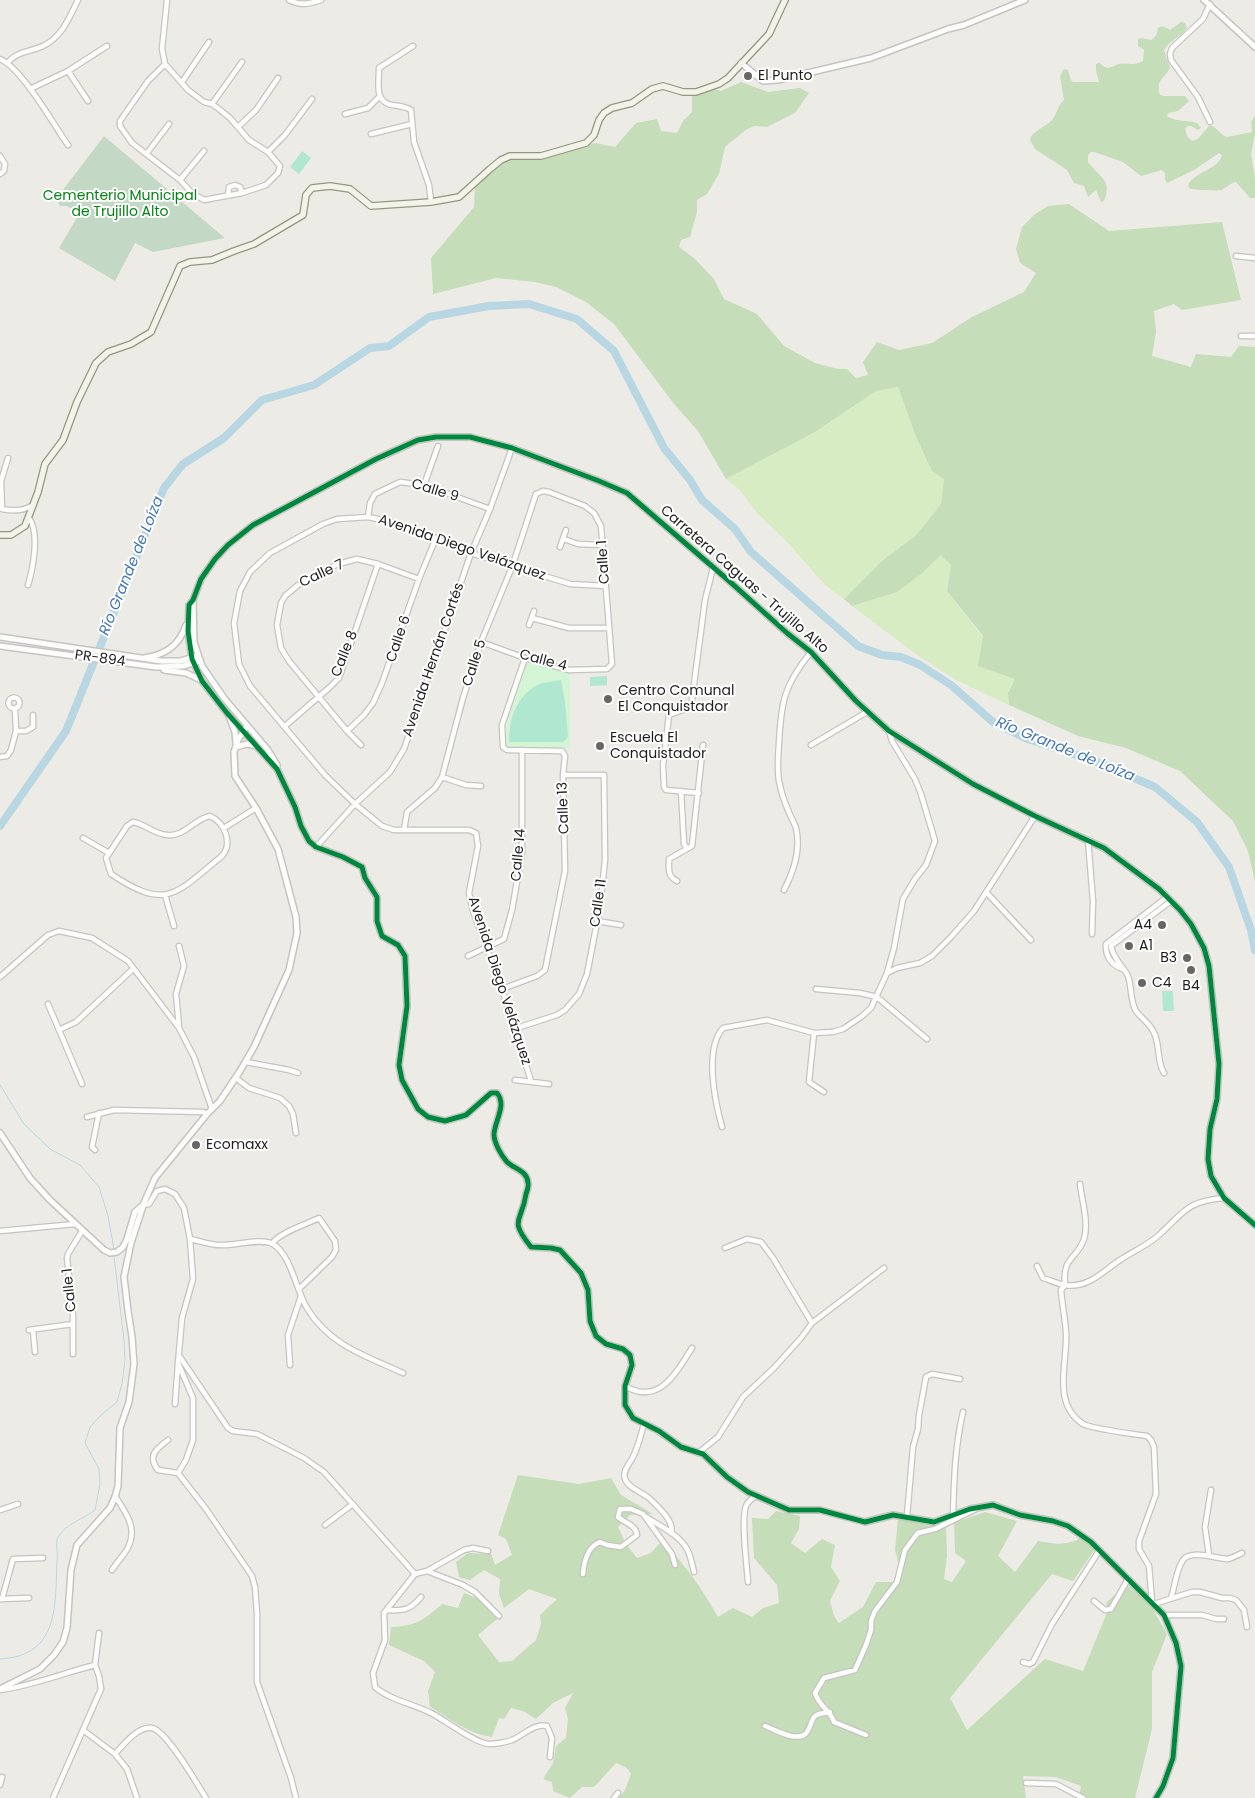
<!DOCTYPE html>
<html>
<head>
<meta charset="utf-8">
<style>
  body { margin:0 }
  canvas { display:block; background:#edebe6 }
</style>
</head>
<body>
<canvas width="1255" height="1798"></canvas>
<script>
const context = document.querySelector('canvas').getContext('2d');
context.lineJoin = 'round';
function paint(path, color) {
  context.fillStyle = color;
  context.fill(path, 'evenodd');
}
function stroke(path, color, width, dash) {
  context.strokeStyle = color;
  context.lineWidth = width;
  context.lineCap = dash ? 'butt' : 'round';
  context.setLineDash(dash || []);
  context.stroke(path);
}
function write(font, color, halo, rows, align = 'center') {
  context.font = font + ' Poppins,sans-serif';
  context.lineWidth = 4;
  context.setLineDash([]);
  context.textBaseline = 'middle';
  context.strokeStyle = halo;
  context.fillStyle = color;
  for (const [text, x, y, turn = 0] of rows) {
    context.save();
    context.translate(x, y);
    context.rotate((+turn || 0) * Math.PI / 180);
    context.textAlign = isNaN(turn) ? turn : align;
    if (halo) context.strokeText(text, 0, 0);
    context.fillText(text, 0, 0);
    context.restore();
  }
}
const grass = new Path2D(`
  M898,387L915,434L944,479L941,504L915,536L882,561L844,599L825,585L789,544L757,513L740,490L726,479L815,432L876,391Z
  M941,555L951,565L947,591L1015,679L1008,692L1009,705L956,680L917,655L852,606L897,592L921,574Z`);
const forest = new Path2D(`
  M1181,22L1185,23L1187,27C1182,37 1169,40 1164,50L1170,68C1165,78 1155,80 1160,95L1164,96H1185L1189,101L1178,111L1168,113L1167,116C1175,122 1188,120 1197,123L1201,128L1198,130L1191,126H1188L1185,128L1187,136L1192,141L1198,139L1209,126H1213L1224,136L1227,137L1252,132L1251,122L1255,116V134L1251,154L1255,178V198H1250L1236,182C1230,183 1227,187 1222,190C1218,191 1193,190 1189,188L1188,185C1197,170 1218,170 1222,155L1219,153L1194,170L1167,183L1165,180V173L1162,170L1141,176L1123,162L1094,152H1091L1088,155V162C1099,177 1113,180 1104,201L1101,202L1096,190L1088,197L1084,186L1074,183L1067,170L1035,149L1030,140C1031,132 1045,127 1051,121C1057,115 1057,106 1064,100L1060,76L1064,69L1068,70L1071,80L1073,82H1099L1096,71V64L1100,63C1101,65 1105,67 1107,68C1111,68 1115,65 1119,64C1127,63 1134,66 1143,61L1144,50L1138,46V39L1142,38L1151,40L1156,36L1158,28C1163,25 1165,27 1170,30Z
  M741,82L768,92L800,88L809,93L795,113L767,127L755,126L747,129L725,147L719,174L707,194L697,200V212L690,237L681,240L679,247L694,258L714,279L724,299L757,314L784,346L815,363L838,369H847L856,378L868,375L863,362L877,342L899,350L932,343L972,317L1024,292L1036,273L1020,263L1016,249L1022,227L1035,214L1048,206L1069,204L1109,231L1222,222L1241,300L1182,310L1174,304L1154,311L1156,332L1152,356L1191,367L1196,354L1231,357L1239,346L1255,347V882L1248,851L1233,821L1180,771L1126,748L1078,736L1009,705L1008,693L1015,679L978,666L983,636L947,591L951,565L941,555L921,574L897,592L852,606L844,599L882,561L915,536L925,524L941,504L944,479L932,471L915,434L898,387L876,391L815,432L726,479L698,431L674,404L614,324L586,302L556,287L535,282L496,278L433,294L431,258L474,207L475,187L500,163L507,159L542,158L595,143L615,147L636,123L657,119L661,131L677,133L683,121L692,112V94L713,89L721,91Z
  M518,1475L579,1484L611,1478L621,1495L653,1514L630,1515L618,1527L626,1544L637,1558L651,1553L659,1544L664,1542C685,1565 703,1590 718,1617L733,1608L752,1617L763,1608L779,1603L777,1585L754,1558L752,1518L768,1519L776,1511L800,1516L799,1529L791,1543L805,1553L822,1539L835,1545L831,1567L840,1581L830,1601L834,1616L839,1623L863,1607L876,1582H895L901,1573L895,1550L898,1519L931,1526L946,1523L947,1556L944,1579L952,1582L966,1561L955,1553L954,1523L985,1512L1017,1521L998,1556L1015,1572L1038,1541C1055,1544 1065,1546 1081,1538L1095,1549L1073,1581L1052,1574L950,1698L967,1730L1045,1659L1083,1671L1108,1610L1106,1603L1119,1591L1128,1586L1150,1604L1167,1634L1152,1672V1729L1135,1798H1079L1081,1786L1056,1777L1023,1776L1026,1798H619L625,1790L631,1774L627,1768L616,1763L594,1787H582L570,1798L553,1791L552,1782L543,1779L553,1763L556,1746L566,1738L568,1719L565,1708L573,1693L553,1703L536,1719L523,1711L511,1708L504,1719L499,1718L492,1737C469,1734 450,1719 430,1707L428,1691L435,1672L424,1661L389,1645L391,1627C416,1626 424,1620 442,1604L458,1608L464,1593L477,1598L497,1619L478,1635L499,1662L512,1661L536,1640L541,1624L540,1615L557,1599L529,1589L504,1608L499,1594L500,1579L484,1570L470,1580L459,1577L456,1562L468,1553L491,1554L495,1565L512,1555L506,1539L498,1535Z`);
const cemetery = new Path2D(`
  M104,136L225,238L153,252L135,243L115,281L59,248L79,214L67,206H60L56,199Z`);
const park = new Path2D(`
  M529,663L570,673V748L507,747L506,727L526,664Z`);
const pitch = new Path2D(`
  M302,151L311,158L299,174L290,167Z
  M607,676V685L590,686V677Z
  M561,680L565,702L568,737L563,742H509C509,721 515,699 534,687C541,682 552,682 561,680Z
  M1162,991H1173L1174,1011H1163Z`);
const stream = new Path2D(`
  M0,1085L24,1124L50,1149L80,1165L99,1187L108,1216L114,1249
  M0,1659C60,1656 55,1605 57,1560C58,1553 55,1543 58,1537C65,1524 84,1519 95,1510L100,1484L99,1469L85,1443L90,1427L102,1414L117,1402L122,1384L125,1360L124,1340L114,1256`);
const river = new Path2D(`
  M0,826L66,731L164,488L183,464L224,438L262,400L314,385L370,348L389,346L429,317L489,306L529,304L577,319L614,351L664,448L690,480L702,500L735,529L751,552L858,646L882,655L901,657L920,665L951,685L993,722L1025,738L1092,760L1155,787L1197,822L1229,867L1251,930L1255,950`);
const minor = new Path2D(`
  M289,0C301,6 309,4 321,0
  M1210,4L1203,19L1172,48L1170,54L1171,60L1198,97L1210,122
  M413,46L379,68C379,83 374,102 392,105C399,106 405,106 411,110L414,142L429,185L431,202
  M0,59C22,68 53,124 68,145
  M8,62C20,50 28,53 43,46C62,37 69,18 78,0
  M165,64L148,81L120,121V126L132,143L180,180L192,193L204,200L242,193L266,185L278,173L280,166L268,152L249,140L230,118L219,109L212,104L204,102L188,90L165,64L162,49L167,0
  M68,71L88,101
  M182,82L209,42
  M30,89L68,71L107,46
  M212,104L242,62
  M345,114L368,108L380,96
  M238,127L256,110L278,78
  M371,134L412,124
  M268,152L285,135L312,99
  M147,153L169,124
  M0,156L5,164L4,171L0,174
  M180,180L204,151
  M228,195L229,187L235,185L240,187L242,193
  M1236,256L1255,258
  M1241,336H1255
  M8,458L1,481L2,509C12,511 24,511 33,505
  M424,485L438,446
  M368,517L370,503L375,494L400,482L424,485L490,509
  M564,539L578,544L603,545
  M560,547L566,530
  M28,585C33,568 40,533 29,518
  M532,618L569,628H609
  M529,625L534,611
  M8.5 703a5.5 5.5 0 1 1 11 0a5.5 5.5 0 1 1-11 0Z
  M15,709L16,731
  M285,726L330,687L339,678L378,564
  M347,731L364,715L373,703L382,683L419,579L436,538
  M361,745L347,731L289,661L281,648L277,625L281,603L285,596L298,585L338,564L357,559L378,564L419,579
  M811,745L867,712
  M0,757L7,756L11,750L16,731H26L33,727V715
  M442,777L466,785L481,786
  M681,791L684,844L687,849
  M699,793L666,790L664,787L663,765L669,715L691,707L705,600L713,568
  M210,816C225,823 233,843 222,856C176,893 168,912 111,874L106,858L127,826L133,822C145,824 154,834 167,835C185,837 194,819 210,816Z
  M224,828L256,808
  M404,830L407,812L435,788L442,777L463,698L481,642L512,567L536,494L543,491L549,492L585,506L594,513L601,526L612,664L607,669L569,670L525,658L481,642
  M83,838L109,853
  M1088,840L1093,901L1092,934
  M316,847L355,804L390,772L404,749L471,553L490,509L512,448
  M677,881C667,876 669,869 669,859L692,846L703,745
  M784,890C794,871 801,849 796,828C794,822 790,816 788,810C784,801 781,791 779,781C777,769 778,756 779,743C781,702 784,685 811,652
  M986,892L1031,940
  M165,895L174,926
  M597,921L621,925
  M468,956L504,939L512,910L522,853V750
  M1123,969C1112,966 1105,956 1106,944L1167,897
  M887,973L894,948L903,899L915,879L926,865L935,841L921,794L915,779L892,741L889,731
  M0,977L48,935L59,931L92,938L128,961L179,1028L194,1057L212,1109
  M502,989L537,976L545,970L565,871L563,775L565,756L562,751L507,750L503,747L502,725L525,658
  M816,989L860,993L877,997L927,1039
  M48,1004L82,1084
  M179,1026L176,994L184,966L179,946
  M514,1029L557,1015L565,1010L579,994L587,974L600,907L605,860L604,775H563
  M59,1030L76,1022L133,969
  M814,1033L809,1082L824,1092
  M246,1062L289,1070L298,1073
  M1164,1073C1157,1062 1160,1048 1155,1035C1150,1022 1142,1020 1136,1011C1130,1001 1132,987 1128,976C1123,966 1112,957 1111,946L1171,901
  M236,1078L249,1088L280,1098L289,1106L293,1114L296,1133
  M515,1080L549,1084
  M531,1081L502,989L473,911L469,893L478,846L476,833L469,830H394L382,826L355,804L325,775L250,686L239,664L234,623L240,591L250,572L270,553L323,524L337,519L368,517L392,522L436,538L471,553L570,584L606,586
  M87,1117L114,1110L203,1112L207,1114
  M722,1127C715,1102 704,1049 723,1028L767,1020L814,1033L833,1032L843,1029L861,1017L871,1008L887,973L897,968L920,963L932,956L951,937L974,911L1035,816
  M95,1150L92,1147L99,1113
  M143,1205L149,1204L157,1191L165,1189L175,1194L184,1208L190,1239L193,1279L182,1318L178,1363L193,1398V1440L186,1460L178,1473
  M0,1231L75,1224
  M190,1239C201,1241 212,1246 224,1245C236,1245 262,1238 273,1244C292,1256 296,1291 307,1308C329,1345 366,1356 403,1373
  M272,1244C278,1233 307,1224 319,1218L335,1241L336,1250L332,1257L299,1289
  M725,1248L747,1239L761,1242L773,1258L812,1323
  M1037,1266L1043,1278C1050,1280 1058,1284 1065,1285C1088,1289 1103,1271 1120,1260C1132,1252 1148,1245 1159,1235C1184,1212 1187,1201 1224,1198
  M1065,1285L1061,1290C1062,1304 1065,1318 1066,1332C1068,1363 1051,1403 1083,1424C1092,1429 1134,1434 1147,1436L1151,1440L1154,1447L1156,1494L1139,1541V1549L1149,1566L1152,1601
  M1065,1285C1062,1256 1077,1260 1084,1239C1089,1223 1082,1201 1080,1184
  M29,1330L73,1324
  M33,1330L35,1352
  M73,1354V1315L67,1258L68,1254L82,1231
  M180,1357L228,1428L233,1431L257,1434L304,1458L324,1472L415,1574
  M290,1365L288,1335L301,1296
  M625,1386C659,1406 676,1373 692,1348
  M175,1404L178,1363
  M644,1424C641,1435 638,1447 633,1457C630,1463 622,1471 625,1479C628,1488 642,1492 649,1498C657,1506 675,1521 671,1533
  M168,1440C156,1449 147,1456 158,1470L178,1473
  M698,1453L718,1437L743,1397L774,1368L801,1338L812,1323L884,1268
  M178,1473L206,1509L252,1576L255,1587L257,1614V1682L291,1778L296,1798
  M0,1510L18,1504
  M953,1515C954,1480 955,1446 963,1412
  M907,1516L913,1447L918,1429L919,1415L926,1377L932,1374L960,1379
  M646,1517C660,1526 678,1534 687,1549C691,1556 692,1565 694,1572
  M325,1525L353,1504
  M1209,1555L1205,1527L1211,1490
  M112,1570C116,1564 120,1559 124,1554C140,1532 128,1515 115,1496
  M427,1571L463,1585L475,1592L499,1616
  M415,1574L384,1613L385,1640L373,1673L375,1687C390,1700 413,1704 431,1713C445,1720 474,1743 489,1744C495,1744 506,1742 512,1740C524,1735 534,1723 547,1726L552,1738L550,1757
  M415,1574L427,1571L464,1550L473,1548L488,1551
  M583,1574C584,1561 587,1547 600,1542L607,1545L621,1547L637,1535C636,1525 625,1523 618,1517L620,1509H631L643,1514L672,1554L675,1565
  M748,1582C747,1566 740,1514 747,1504C749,1501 753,1498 756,1496
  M1171,1598C1175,1586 1176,1570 1183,1560C1191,1549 1217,1559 1228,1559C1232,1558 1238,1555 1242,1553
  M0,1599L29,1598
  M2,1599L13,1559L43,1558
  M1094,1601L1105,1610L1111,1609L1128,1579
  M1154,1604L1192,1592H1200L1222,1598H1230L1236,1600L1244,1610L1247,1627
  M387,1610C404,1611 410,1610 421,1597
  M1164,1615H1202L1216,1619H1224
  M1023,1662L1029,1664L1033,1662L1052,1624L1099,1551
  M95,1665L99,1633
  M0,1690C32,1686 63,1673 95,1665
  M765,1726C773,1729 782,1734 791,1736C812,1740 808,1723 815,1716C818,1713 826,1713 830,1712
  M83,1730L115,1754L127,1769L137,1798
  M866,1735L834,1722C830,1710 819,1706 815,1693L824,1678L855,1670L866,1645L871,1630V1621L875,1611L897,1582L905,1550L914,1538L918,1533L935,1529L976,1509
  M115,1754C123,1745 138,1726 152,1728C167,1731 197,1784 206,1798
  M1026,1783L1056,1784L1083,1798
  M0,1785L2,1777
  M53,1798L101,1689L99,1676L95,1665
  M614,1798L618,1793`);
const tertiary = new Path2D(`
  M1204,0L1255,47
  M741,63L763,81L778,80L871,58L948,29L964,25L1025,0
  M193,600L194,642L202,666L224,698L268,750L277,765V769
  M0,637L161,661H180L198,656
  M0,646L156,667L183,666L199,661
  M144,658C165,655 179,646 186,625
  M164,670L186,673L201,680
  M229,716L235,732L236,744
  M236,747L247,744L257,746
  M0,1133L30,1178L50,1200L104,1250L110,1253L117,1252L123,1247L127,1239L135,1212L143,1205L155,1178L207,1114L220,1101L240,1071L254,1047L289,970L297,933L296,917L278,849L256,808L235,776L234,752L238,740L247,726
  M0,1689L40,1669L54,1655L63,1642L67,1628L71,1570L77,1545L110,1508L115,1497L118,1486L120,1428L129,1402L134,1364L132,1337L128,1311L124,1277L131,1243L143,1206
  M1156,1798L1163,1786L1173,1758L1181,1666L1176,1643L1164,1615L1091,1542L1068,1526L1053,1521L1020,1515L993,1505L970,1509L934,1522L893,1515L865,1522L820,1510H789L748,1492L727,1477L703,1454L681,1447L659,1431L633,1418L625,1405V1386L632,1365L630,1355L623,1349L606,1344L596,1336L590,1321L588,1290L581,1273L560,1250L551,1248L531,1247C508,1218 522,1223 526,1194C527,1191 529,1186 528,1183C527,1170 514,1169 507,1162C501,1155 494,1143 494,1134C495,1120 507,1105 497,1093H491L466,1115L445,1121L428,1117L418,1109L402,1080L399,1065L407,1006L405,956L398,945L382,936L377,921V897L365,878L362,867L343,857L316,847L309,841L301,826L295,807L277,769L227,713L202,681L192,659L188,631L189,605L193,600L201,579L215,559L228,545L253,525L376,459L418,440L436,437H470L512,448L599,481L627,493L728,580L787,633L811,652L856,701L889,731L973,784L1035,816L1104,848L1159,889L1180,910L1191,924L1204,948L1209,966L1219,1064L1217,1099L1210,1129L1208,1159L1211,1176L1224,1198L1255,1225`);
const secondary = new Path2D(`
  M0,535H11L25,526L38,492L45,464L63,440L77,402L96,363L108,352L131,344L151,332L180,266L190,262L212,260L234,251L254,244L303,215L306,195L312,188L330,186L350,189L371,206L431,202L459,197L490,169L501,160L510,156H541L586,143L594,135L599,120L604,113L612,108L632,103L652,89L663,86L683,92H696L719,84L728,78L769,34L785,0`);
const cycleway = new Path2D(`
  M1156,1798L1163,1786L1173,1758L1181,1666L1176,1643L1164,1615L1091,1542L1068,1526L1053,1521L1020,1515L993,1505L970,1509L934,1522L893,1515L865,1522L820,1510H789L748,1492L727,1477L703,1454L681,1447L659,1431L633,1418L625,1405V1386L632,1365L630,1355L623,1349L606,1344L596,1336L590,1321L588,1290L581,1273L560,1250L551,1248L531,1247C508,1218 522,1223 526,1194C527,1191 529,1186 528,1183C527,1170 514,1169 507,1162C501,1155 494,1143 494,1134C495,1120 507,1105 497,1093H491L466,1115L445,1121L428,1117L418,1109L402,1080L399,1065L407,1006L405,956L398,945L382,936L377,921V897L365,878L362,867L343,857L316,847L309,841L301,826L295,807L277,769L227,713L202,681L192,659L188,631L189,605L193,600L201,579L215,559L228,545L253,525L376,459L418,440L436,437H470L512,448L599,481L627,493L728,580L787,633L811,652L856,701L889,731L973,784L1035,816L1104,848L1159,889L1180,910L1191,924L1204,948L1209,966L1219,1064L1217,1099L1210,1129L1208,1159L1211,1176L1224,1198L1255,1225`);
const markers = [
  [748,76,5,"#666664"],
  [608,699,5,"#666664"],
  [600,746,5,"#666664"],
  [1162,925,5,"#666664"],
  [1129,946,5,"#666664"],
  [1187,958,5,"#666664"],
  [1191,970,5,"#666664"],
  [1142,983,5,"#666664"],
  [196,1145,5,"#666664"]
];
const poiNames = [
  ["El Punto",758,76],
  ["Centro Comunal",618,691],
  ["El Conquistador",618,707],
  ["Escuela El",610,738],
  ["Conquistador",610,754],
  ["A4",1152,925,"right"],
  ["A1",1139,946],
  ["B3",1177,958,"right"],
  ["C4",1152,983],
  ["B4",1191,986,"center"],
  ["Ecomaxx",206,1145]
];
const parkNames = [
  ["Cementerio Municipal",120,196],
  ["de Trujillo Alto",120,212]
];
const streetNames = [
  ["Calle 9",435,491,17],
  ["Avenida Diego Velázquez",462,548,19],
  ["Calle 1",604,562,-94],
  ["Calle 7",322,574,-25],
  ["Carretera Caguas - Trujillo Alto",744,580,41],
  ["Calle 6",399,639,-71],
  ["Calle 8",345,654,-68],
  ["PR-894",100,659,8],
  ["Avenida Hernán Cortés",434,660,-71],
  ["Calle 4",543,661,15],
  ["Calle 5",475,663,-72],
  ["Calle 13",564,808,-92],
  ["Calle 14",519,855,-85],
  ["Calle 11",599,903,-82],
  ["Avenida Diego Velázquez",499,981,72],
  ["Calle 1",70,1290,-96]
];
const waterNames = [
  ["Río Grande de Loíza",132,566,-68],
  ["Río Grande de Loíza",1065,750,22]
];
paint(grass, '#d8ecc3');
paint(forest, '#c5ddb9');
paint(cemetery, '#c4d9c5');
paint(park, '#d3f5d4');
paint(pitch, '#afe7d1');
stroke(stream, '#b8d7e2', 1);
stroke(river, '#b8d7e2', 8);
stroke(minor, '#c5c4c2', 7);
stroke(tertiary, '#c5c4c2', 8);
stroke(secondary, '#94977e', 8);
stroke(minor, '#fcfcfb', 4.5);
stroke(tertiary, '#fcfcfb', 5);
stroke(secondary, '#f3f4e9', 5.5);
stroke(cycleway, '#00873e', 5);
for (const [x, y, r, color] of markers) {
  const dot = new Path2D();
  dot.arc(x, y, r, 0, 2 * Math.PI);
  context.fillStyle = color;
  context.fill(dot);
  stroke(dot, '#fff', 2);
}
write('14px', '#1e1e1e', '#fff', poiNames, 'left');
write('14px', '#058315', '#fff', parkNames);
write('14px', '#1e1e1e', '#fff', streetNames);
write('italic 15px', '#4477b4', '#fff', waterNames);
</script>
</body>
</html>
